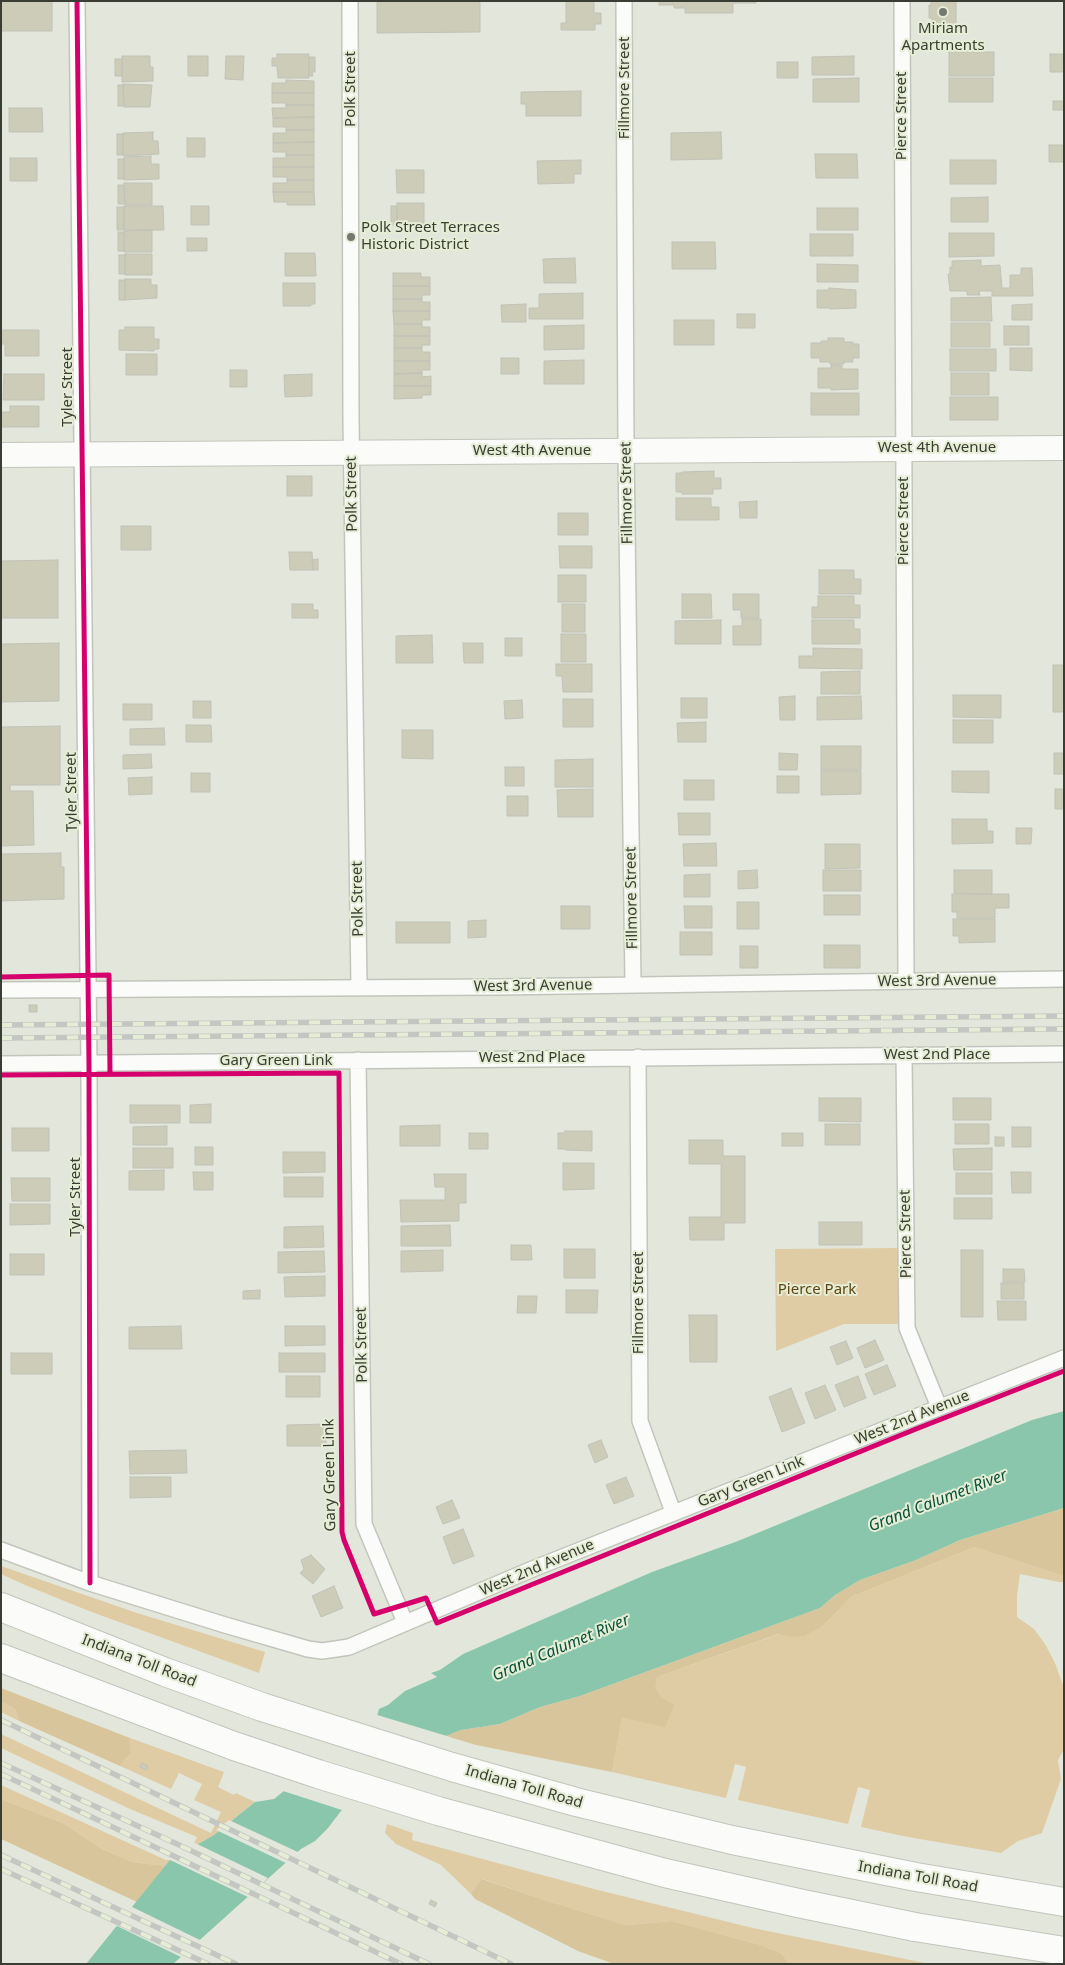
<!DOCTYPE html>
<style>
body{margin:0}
#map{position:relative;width:1065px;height:1965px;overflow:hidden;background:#e3e7db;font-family:"Noto Sans",sans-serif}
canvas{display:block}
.frame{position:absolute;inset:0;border:2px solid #3a3d34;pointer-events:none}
</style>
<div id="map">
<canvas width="1065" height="1965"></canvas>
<div class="frame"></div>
</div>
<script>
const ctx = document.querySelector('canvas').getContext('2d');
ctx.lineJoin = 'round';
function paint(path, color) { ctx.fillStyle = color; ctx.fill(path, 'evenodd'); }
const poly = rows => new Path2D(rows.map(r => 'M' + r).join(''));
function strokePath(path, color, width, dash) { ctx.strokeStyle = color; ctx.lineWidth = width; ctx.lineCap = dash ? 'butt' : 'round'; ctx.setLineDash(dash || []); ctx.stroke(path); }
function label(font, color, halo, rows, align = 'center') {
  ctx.font = font + ' "Noto Sans",sans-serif'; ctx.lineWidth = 4; ctx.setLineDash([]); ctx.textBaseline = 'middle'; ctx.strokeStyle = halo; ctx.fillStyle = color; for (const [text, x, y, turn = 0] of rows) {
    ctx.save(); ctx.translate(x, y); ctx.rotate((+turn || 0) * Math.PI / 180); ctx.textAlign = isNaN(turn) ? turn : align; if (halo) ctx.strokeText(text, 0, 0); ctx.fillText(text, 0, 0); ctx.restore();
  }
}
paint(poly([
 [898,1248,898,1324,844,1324,776,1351,775,1249],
 [974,1547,1064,1576,1064,1582,1059,1582,1020,1574,1017,1595,1017,1617,1034,1629,1045,1644,1055,1663,1064,1688,1064,1749,1058,1760,1061,1779,1042,1833,1018,1841,1001,1853,908,1837,861,1827,870,1790,858,1787,848,1824,738,1800,746,1767,735,1764,726,1798,612,1772,622,1718,665,1726,661,1697,654,1688,657,1677,779,1634,789,1637,823,1626,851,1597],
 [1,1566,137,1613,265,1652,259,1673,89,1611,25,1585,1,1574],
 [1,1702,15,1709,19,1721,1,1712],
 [1,1734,211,1833,221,1812,194,1800,202,1784,179,1773,171,1789,120,1766,131,1753,130,1738,224,1772,218,1787,234,1795,236,1793,255,1802,214,1835,196,1846,194,1843,197,1837,130,1809,1,1748],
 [1,1785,166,1860,172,1860,165,1866,132,1862,102,1849,63,1823,1,1799],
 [387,1824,413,1833,412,1840,598,1890,753,1928,930,1964,789,1964,782,1954,761,1945,672,1921,626,1925,551,1902,483,1879,471,1894,441,1865,396,1844,385,1833]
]), '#dfcca4');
paint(poly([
 [1064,1508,1064,1576,974,1547,851,1597,823,1626,804,1636,789,1637,778,1634,657,1677,655,1688,661,1697,674,1705,665,1727,622,1718,612,1772,476,1745,446,1736,461,1730,500,1724,540,1707,580,1696,820,1608,835,1595,860,1580,916,1560,960,1540],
 [1,1688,130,1738,131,1753,120,1766,19,1721,15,1709,1,1702],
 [1,1799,63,1823,102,1849,132,1862,165,1866,137,1902,1,1839],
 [482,1879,551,1902,626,1925,672,1921,761,1945,782,1954,789,1964,614,1964,578,1951,475,1899,471,1894]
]), '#d9c59b');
paint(poly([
 [1064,1411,1064,1508,960,1540,916,1560,860,1580,835,1595,820,1608,580,1696,540,1707,500,1724,461,1730,446,1736,352,1804,341,1811,328,1828,315,1841,301,1849,173,1964,86,1964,169,1861,214,1835,255,1802,274,1799,377,1716,379,1709,388,1705,405,1691,437,1677,431,1673,440,1670,463,1654,652,1572,738,1541,1032,1420]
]), '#8ac6ac');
paint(poly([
 [374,1714,450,1737,345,1811,280,1790],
 [229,1820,300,1853,288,1864,216,1830],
 [195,1843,268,1878,248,1897,168,1859],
 [130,1906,202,1941,183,1958,115,1925]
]), '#e3e7db');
const building = poly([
 [1,1,52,1,52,31,1,31,1,1],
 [377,1,480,1,480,32,377,33,377,1],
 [566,1,594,1,594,13,601,13,601,24,595,24,595,30,561,30,561,23,566,23,566,1],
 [659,1,756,1,756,3,733,3,733,13,685,13,685,8,674,8,674,5,659,5,659,1],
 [931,1,956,1,956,28,932,28,932,18,929,18,929,5,931,5,931,1],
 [949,52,994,52,994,76,949,76,949,52],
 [277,54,309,54,309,78,278,78,277,66,272,66,272,58,277,58,277,54],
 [1050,54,1064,54,1064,72,1050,72,1050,54],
 [122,56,150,56,150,67,153,67,153,81,122,82,122,56],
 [188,56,208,56,208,76,188,76,188,56],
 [226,56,244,56,243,80,225,79,226,56],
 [854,56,854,75,812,75,812,57,854,56],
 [309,57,315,57,315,72,312,72,313,76,309,76,309,57],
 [115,59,122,59,122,76,115,76,115,59],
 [777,62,798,62,798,78,777,78,777,62],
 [859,78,859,102,813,102,813,79,859,78],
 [949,78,993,78,993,102,949,102,949,78],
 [286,80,314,81,314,93,272,93,272,83,286,83,286,80],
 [123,84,152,85,150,107,124,107,123,84],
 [118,85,123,85,124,106,118,106,118,85],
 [581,91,581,116,526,116,526,104,521,104,521,92,581,91],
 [272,93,314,93,314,105,286,105,286,103,272,103,272,93],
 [1053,101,1064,101,1064,110,1053,110,1053,101],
 [286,105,314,105,314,117,273,118,272,108,286,108,286,105],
 [9,108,42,108,43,132,9,132,9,108],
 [314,117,314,130,286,130,286,127,273,127,273,118,314,117],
 [286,130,314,130,314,142,273,143,273,133,286,133,286,130],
 [153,132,153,141,158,141,159,154,123,156,123,133,153,132],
 [721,132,722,159,671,160,671,133,721,132],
 [117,134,123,134,123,155,117,155,117,134],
 [187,138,205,138,205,157,187,157,187,138],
 [314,142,314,155,286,155,286,152,273,152,273,143,314,142],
 [1049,145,1064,145,1064,162,1049,162,1049,145],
 [815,154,857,154,858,178,816,178,815,154],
 [286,155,314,155,314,167,273,167,273,158,286,158,286,155],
 [151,156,151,164,159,164,159,179,124,180,124,157,151,156],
 [10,158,37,158,37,181,10,181,10,158],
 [118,159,124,159,124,179,118,179,118,159],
 [581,160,581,174,574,174,574,183,538,184,537,161,581,160],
 [950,160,996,160,996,184,950,184,950,160],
 [273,167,314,167,314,180,287,180,287,177,273,177,273,167],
 [396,170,424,170,424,193,397,193,396,170],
 [287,180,314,180,314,192,273,192,273,183,287,183,287,180],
 [124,183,152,183,152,205,125,205,124,183],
 [118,185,124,185,125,204,118,204,118,185],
 [273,192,314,192,315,205,287,205,287,202,274,202,273,192],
 [988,197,988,222,951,222,951,198,988,197],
 [397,203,424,203,424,227,397,227,397,203],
 [124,206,163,206,164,230,124,230,124,206],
 [191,206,209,206,209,225,191,225,191,206],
 [391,206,397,206,397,225,391,225,391,206],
 [117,207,124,207,124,230,117,230,117,207],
 [817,208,858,208,858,230,817,230,817,208],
 [152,230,152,252,124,252,124,231,152,230],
 [118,232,124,232,124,251,118,251,118,232],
 [949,233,994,233,994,256,949,257,949,233],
 [810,234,853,234,853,256,810,256,810,234],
 [187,238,207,238,207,251,187,251,187,238],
 [672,242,715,242,716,269,672,269,672,242],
 [285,253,315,253,316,276,285,276,285,253],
 [125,254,152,254,152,275,125,275,125,254],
 [119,255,125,255,125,274,119,274,119,255],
 [575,258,576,283,544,283,543,259,575,258],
 [981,260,981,266,1000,265,1002,288,1010,288,1010,275,1021,275,1021,268,1032,268,1033,296,992,296,992,291,979,291,980,295,967,295,967,291,950,291,948,274,950,274,950,267,952,267,952,261,981,260],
 [817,264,858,265,858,282,817,282,817,264],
 [393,273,421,273,421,277,430,277,430,286,393,286,393,273],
 [125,279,151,279,151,285,157,285,157,298,125,300,125,279],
 [119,280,125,280,125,300,119,300,119,280],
 [283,283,315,283,315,304,311,304,311,306,283,306,283,283],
 [393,286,430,286,430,295,422,295,422,299,393,299,393,286],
 [829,288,856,290,856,308,830,309,830,308,817,308,817,290,829,290,829,288],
 [583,293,583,319,529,319,529,308,539,308,539,294,583,293],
 [991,297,992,321,951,321,951,298,991,297],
 [393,299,422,299,422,302,430,302,430,311,393,311,393,299],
 [526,304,526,322,502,322,501,305,526,304],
 [1032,304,1032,320,1012,320,1012,305,1032,304],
 [393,311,430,311,430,320,422,320,422,324,394,324,393,311],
 [737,314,755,314,755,328,737,328,737,314],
 [674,320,714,320,714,345,674,345,674,320],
 [951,323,990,323,990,347,951,347,951,323],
 [394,324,422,324,422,327,430,327,430,336,394,336,394,324],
 [584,325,584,349,544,350,544,326,584,325],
 [1004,326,1029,326,1029,345,1004,345,1004,326],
 [125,327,154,327,154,339,159,339,159,349,154,349,154,351,119,350,119,330,125,330,125,327],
 [1,330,39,330,39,356,5,356,5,344,1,344,1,330],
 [394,336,430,336,430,345,422,345,422,348,394,348,394,336],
 [828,338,844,338,844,342,853,342,853,344,859,344,859,358,853,358,853,362,844,362,844,364,830,364,830,362,820,362,820,358,811,358,811,343,821,343,821,341,828,341,828,338],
 [394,348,422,348,422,352,430,352,430,361,394,361,394,348],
 [1010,348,1032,348,1032,371,1010,370,1010,348],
 [950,349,996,349,996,371,950,371,950,349],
 [126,354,157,354,157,375,126,375,126,354],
 [501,358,519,358,519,374,501,374,501,358],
 [584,360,584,384,544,384,544,361,584,360],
 [394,361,430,361,430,370,422,370,422,373,394,374,394,361],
 [831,365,842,365,842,369,858,369,858,389,831,390,831,388,818,388,818,368,831,368,831,365],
 [230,370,247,370,247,387,230,387,230,370],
 [422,373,422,377,431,376,431,386,394,386,394,374,422,373],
 [951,373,989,373,989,395,951,395,951,373],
 [4,374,44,374,44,400,3,400,4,374],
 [312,374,312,396,285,397,284,375,312,374],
 [394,386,431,386,431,395,422,395,422,398,394,399,394,386],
 [811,393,859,393,859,415,811,415,811,393],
 [950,397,998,397,998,420,950,420,950,397],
 [10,406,39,406,39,427,1,427,1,412,10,412,10,406],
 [714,471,714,478,721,478,721,489,713,489,713,494,682,494,682,492,676,492,676,473,682,473,682,472,714,471],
 [287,476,312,476,312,496,287,496,287,476],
 [676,498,711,498,711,507,719,507,719,520,676,520,676,498],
 [757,501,757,518,740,518,739,502,757,501],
 [558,513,588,513,588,535,558,535,558,513],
 [121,526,151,526,151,550,121,550,121,526],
 [559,546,592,546,592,568,560,568,559,546],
 [289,552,312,552,313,570,290,570,289,552],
 [318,559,318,570,313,570,312,560,318,559],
 [58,560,58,618,1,618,1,561,58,560],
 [819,570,854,570,854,579,861,579,861,594,819,594,819,570],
 [558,575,586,575,586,602,558,602,558,575],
 [682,594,711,594,712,618,682,618,682,594],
 [733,594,759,594,759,618,741,618,741,610,733,610,733,594],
 [818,596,854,596,854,605,860,605,860,618,812,618,812,607,818,607,818,596],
 [292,604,313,604,313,610,318,610,318,618,292,618,292,604],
 [562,604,585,604,585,632,562,632,562,604],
 [742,619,761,619,761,645,733,645,733,626,742,626,742,619],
 [721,620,721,644,675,644,675,621,721,620],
 [812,620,854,620,854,629,860,629,860,644,812,644,812,620],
 [561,634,586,634,586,662,561,662,561,634],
 [432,635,433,663,396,663,396,636,432,635],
 [505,638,522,638,522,656,505,656,505,638],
 [59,643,59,701,1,702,1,644,59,643],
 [463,643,483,643,483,663,464,663,463,643],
 [813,648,862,649,862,669,799,668,799,656,813,656,813,648],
 [556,664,592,664,592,692,563,692,562,676,556,676,556,664],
 [1053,665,1064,665,1064,712,1053,712,1053,665],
 [860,671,860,694,821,694,821,672,860,671],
 [953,695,1001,695,1001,718,953,717,953,695],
 [795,696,795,720,780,720,779,697,795,696],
 [861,696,862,719,817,720,817,697,861,696],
 [681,698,707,698,707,718,681,718,681,698],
 [563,699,593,699,593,727,563,727,563,699],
 [522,700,523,718,505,719,504,701,522,700],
 [193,701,211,701,211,718,193,718,193,701],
 [123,704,152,704,152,720,123,720,123,704],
 [953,720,993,720,993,743,953,743,953,720],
 [706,722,706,742,678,742,677,723,706,722],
 [186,725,211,725,212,742,186,742,186,725],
 [60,726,60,785,10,785,10,791,33,791,34,845,1,846,1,727,60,726],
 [164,728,165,745,130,745,130,729,164,728],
 [402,730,433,730,433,759,402,758,402,730],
 [821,746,861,746,861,770,821,770,821,746],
 [779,753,798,754,797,770,779,770,779,753],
 [1054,753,1064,753,1064,774,1054,774,1054,753],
 [151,754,152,768,123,769,123,755,151,754],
 [593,759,593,787,555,787,555,760,593,759],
 [505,767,524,767,524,786,505,786,505,767],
 [821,771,861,771,861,794,821,795,821,771],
 [952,771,989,771,989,793,952,792,952,771],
 [191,773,210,773,210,792,191,792,191,773],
 [777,776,799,776,799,793,777,793,777,776],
 [152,777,152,794,129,795,128,778,152,777],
 [684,780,714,780,714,800,684,800,684,780],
 [593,789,593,817,558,817,557,790,593,789],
 [1055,789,1064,789,1064,809,1055,809,1055,789],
 [507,796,528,796,528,816,507,816,507,796],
 [678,813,710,813,710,835,679,835,678,813],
 [952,819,987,819,987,831,993,831,993,843,952,844,952,819],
 [1016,828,1032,828,1031,844,1016,844,1016,828],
 [716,843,717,866,684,866,683,844,716,843],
 [825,844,860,844,860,868,825,869,825,844],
 [61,853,61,867,64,867,64,899,1,901,1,854,61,853],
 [757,870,758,888,738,889,738,871,757,870],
 [823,870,861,870,861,891,823,891,823,870],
 [954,870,992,870,992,894,954,893,954,870],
 [710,874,710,897,684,897,684,875,710,874],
 [952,894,1009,894,1009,908,995,908,995,918,957,918,957,912,952,912,952,894],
 [824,895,860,895,860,915,824,915,824,895],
 [737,902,759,902,759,929,737,929,737,902],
 [561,906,590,906,590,929,561,929,561,906],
 [684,906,712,906,712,928,685,928,684,906],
 [953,919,995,919,995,942,959,943,959,936,953,936,953,919],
 [486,920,486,937,468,938,468,921,486,920],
 [396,922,450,922,450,943,396,943,396,922],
 [680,932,712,932,712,955,680,955,680,932],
 [824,945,860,945,860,968,824,968,824,945],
 [740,946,758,946,758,968,740,968,740,946],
 [29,1005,37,1005,37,1012,29,1012,29,1005],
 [819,1098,861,1098,861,1122,819,1121,819,1098],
 [953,1098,991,1098,991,1120,953,1120,953,1098],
 [211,1104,211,1123,190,1123,190,1105,211,1104],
 [130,1105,180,1105,180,1123,130,1123,130,1105],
 [825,1124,860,1124,860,1145,825,1145,825,1124],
 [955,1124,989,1124,989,1144,955,1144,955,1124],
 [440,1125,440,1146,400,1146,400,1126,440,1125],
 [167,1126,167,1145,133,1145,133,1127,167,1126],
 [1012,1127,1031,1127,1031,1147,1012,1147,1012,1127],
 [12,1128,49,1128,49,1151,12,1151,12,1128],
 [565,1131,592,1131,592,1151,565,1150,565,1149,558,1149,558,1133,565,1133,565,1131],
 [469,1133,488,1133,488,1149,469,1149,469,1133],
 [782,1133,803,1133,803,1146,782,1146,782,1133],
 [995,1137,1004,1137,1004,1146,995,1146,995,1137],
 [689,1140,723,1140,723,1156,745,1156,745,1223,724,1223,724,1240,690,1240,689,1217,721,1217,721,1164,689,1164,689,1140],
 [195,1147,213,1147,213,1165,195,1165,195,1147],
 [133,1148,173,1148,173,1168,133,1168,133,1148],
 [992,1148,992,1170,954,1170,953,1149,992,1148],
 [283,1152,325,1152,325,1172,283,1173,283,1152],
 [563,1163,594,1163,594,1189,563,1190,563,1163],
 [164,1170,164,1190,129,1190,129,1171,164,1170],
 [193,1172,213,1172,213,1190,194,1190,193,1172],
 [1011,1172,1031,1172,1031,1193,1012,1193,1011,1172],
 [956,1173,992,1173,992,1194,956,1194,956,1173],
 [434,1174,466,1174,466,1203,459,1203,459,1221,401,1222,400,1200,445,1200,445,1187,435,1187,434,1174],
 [284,1177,323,1177,323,1197,284,1197,284,1177],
 [11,1178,50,1178,50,1201,12,1201,11,1178],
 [954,1198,992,1198,992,1219,954,1219,954,1198],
 [10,1204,50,1204,50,1224,10,1225,10,1204],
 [819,1222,862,1222,862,1245,819,1245,819,1222],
 [450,1225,451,1246,401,1246,401,1226,450,1225],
 [323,1226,324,1247,284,1248,284,1227,323,1226],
 [511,1245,531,1245,532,1260,511,1260,511,1245],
 [564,1249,595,1249,595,1278,564,1278,564,1249],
 [443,1250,443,1271,401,1272,401,1251,443,1250],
 [961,1250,983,1250,983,1317,961,1317,961,1250],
 [324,1251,325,1272,278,1273,278,1252,324,1251],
 [10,1254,44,1254,44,1275,10,1275,10,1254],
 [1003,1269,1024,1269,1025,1282,1003,1282,1003,1269],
 [325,1276,325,1296,285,1297,284,1277,325,1276],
 [1001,1283,1024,1283,1024,1299,1001,1299,1001,1283],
 [260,1290,260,1299,243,1299,243,1291,260,1290],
 [566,1290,598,1290,597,1313,566,1313,566,1290],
 [518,1296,537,1296,536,1313,517,1313,518,1296],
 [997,1301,1026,1301,1026,1320,998,1320,997,1301],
 [689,1315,717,1315,717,1362,690,1362,689,1315],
 [181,1326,182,1349,129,1349,129,1327,181,1326],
 [285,1326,325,1326,325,1345,285,1346,285,1326],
 [875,1340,884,1360,865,1368,857,1348,875,1340],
 [846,1341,853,1358,837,1365,830,1347,846,1341],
 [11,1353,52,1353,52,1374,11,1374,11,1353],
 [279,1353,325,1353,325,1372,279,1372,279,1353],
 [887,1365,896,1386,874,1395,865,1374,887,1365],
 [286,1376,320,1376,320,1397,286,1397,286,1376],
 [858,1376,866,1398,844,1407,835,1385,858,1376],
 [825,1385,836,1410,815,1419,805,1393,825,1385],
 [791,1388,805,1423,782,1432,769,1397,791,1388],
 [326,1424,326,1446,287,1446,287,1425,326,1424],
 [601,1440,608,1457,595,1463,588,1445,601,1440],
 [186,1450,187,1473,130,1474,129,1451,186,1450],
 [130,1477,171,1477,171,1497,130,1498,130,1477],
 [626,1477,634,1496,614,1504,606,1485,626,1477],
 [452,1500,460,1518,443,1524,436,1507,452,1500],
 [463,1529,474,1556,453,1564,443,1537,463,1529],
 [311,1555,325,1569,313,1584,300,1573,304,1569,301,1560,311,1555],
 [334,1586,343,1608,321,1617,312,1596,334,1586],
 [142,1763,148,1766,146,1770,140,1767,142,1763],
 [431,1900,437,1903,435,1907,429,1904,431,1900]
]);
paint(building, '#ccccb8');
strokePath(building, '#c1c2b8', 1);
const street = poly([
 [77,1,89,1065,90,1583],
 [350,1,351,418,359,987],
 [624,1,626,450,633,984],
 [902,1,906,981],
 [1,990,496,987,1064,979],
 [904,1055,907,1328,939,1407],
 [638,1057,640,1421,673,1512],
 [358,1060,364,1524,405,1622],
 [1,1064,1064,1054],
 [1,1550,90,1583,225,1625,308,1649,322,1651,336,1649,349,1647,535,1568,1064,1358]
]);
const primary = poly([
 [1,455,1064,448]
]);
const highway = poly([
 [1,1607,165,1672,262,1707,452,1767,576,1802,732,1840,916,1877,1064,1902],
 [1,1658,234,1746,318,1774,438,1811,665,1873,798,1903,915,1927]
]);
strokePath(street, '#c1c5bb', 18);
strokePath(primary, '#c1c5bb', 26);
strokePath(highway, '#c1c5bb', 30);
strokePath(street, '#fbfbfa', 15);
strokePath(primary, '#fbfbfa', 24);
strokePath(highway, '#fbfbfa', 28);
const rail = poly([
 [1,1025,1064,1016],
 [1,1038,1064,1029],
 [1,1720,511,1964],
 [1,1763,177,1844,429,1964],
 [1,1774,401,1964],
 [1,1855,236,1964],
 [1,1869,208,1964]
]);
strokePath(rail, '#c4c6c2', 5.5);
strokePath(rail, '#e5edd5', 4, [11]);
const highwayBridge = poly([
 [915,1927,1064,1951]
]);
strokePath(highwayBridge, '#c1c5bb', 30, []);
strokePath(highwayBridge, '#fbfbfa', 28);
strokePath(poly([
 [77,1,89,1065,90,1583],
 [1,977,109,975,110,1074],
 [1,1075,339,1073,342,1532,344,1540,374,1614,426,1598,437,1623,916,1429,1064,1371]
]), '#d6006c', 5);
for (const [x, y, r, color] of [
 [943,12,5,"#75786e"],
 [351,237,5,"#75786e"]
]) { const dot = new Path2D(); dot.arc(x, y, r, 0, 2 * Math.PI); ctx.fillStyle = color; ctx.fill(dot); strokePath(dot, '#e5edd5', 2); }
label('15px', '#3a3d34', '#e5edd5', [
 ["Miriam",943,29],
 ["Apartments",943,46],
 ["Polk Street Terraces",361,228,"left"],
 ["Historic District",361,245,"left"]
]);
label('15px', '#3a3d34', '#e5edd5', [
 ["Fillmore Street",625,88,-90],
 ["Polk Street",351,89,-90],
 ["Pierce Street",902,116,-90],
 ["Tyler Street",68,387,-90],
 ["West 4th Avenue",937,448],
 ["West 4th Avenue",532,451],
 ["Fillmore Street",627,493,-91],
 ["Polk Street",352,494,-91],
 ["Pierce Street",904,521,-90],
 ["Tyler Street",72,792,-91],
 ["Fillmore Street",632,898,-91],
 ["Polk Street",358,899,-91],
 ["West 3rd Avenue",937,981,-1],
 ["West 3rd Avenue",533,986,-1],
 ["West 2nd Place",937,1055],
 ["West 2nd Place",532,1058],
 ["Gary Green Link",276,1061],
 ["Tyler Street",76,1197,-90],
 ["Pierce Street",906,1234,-91],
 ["Fillmore Street",639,1303,-90],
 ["Polk Street",362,1345,-91],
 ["West 2nd Avenue",912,1418,-22],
 ["Gary Green Link",330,1475,-91],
 ["Gary Green Link",751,1482,-22],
 ["West 2nd Avenue",537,1568,-23],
 ["Indiana Toll Road",139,1661,21],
 ["Indiana Toll Road",524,1787,16],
 ["Indiana Toll Road",918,1877,10]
]);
label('15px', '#5f4510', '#e5edd5', [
 ["Pierce Park",817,1290]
]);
label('italic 16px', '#0a513c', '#e5edd5', [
 ["Grand Calumet River",938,1501,-21],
 ["Grand Calumet River",561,1648,-23]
]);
</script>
